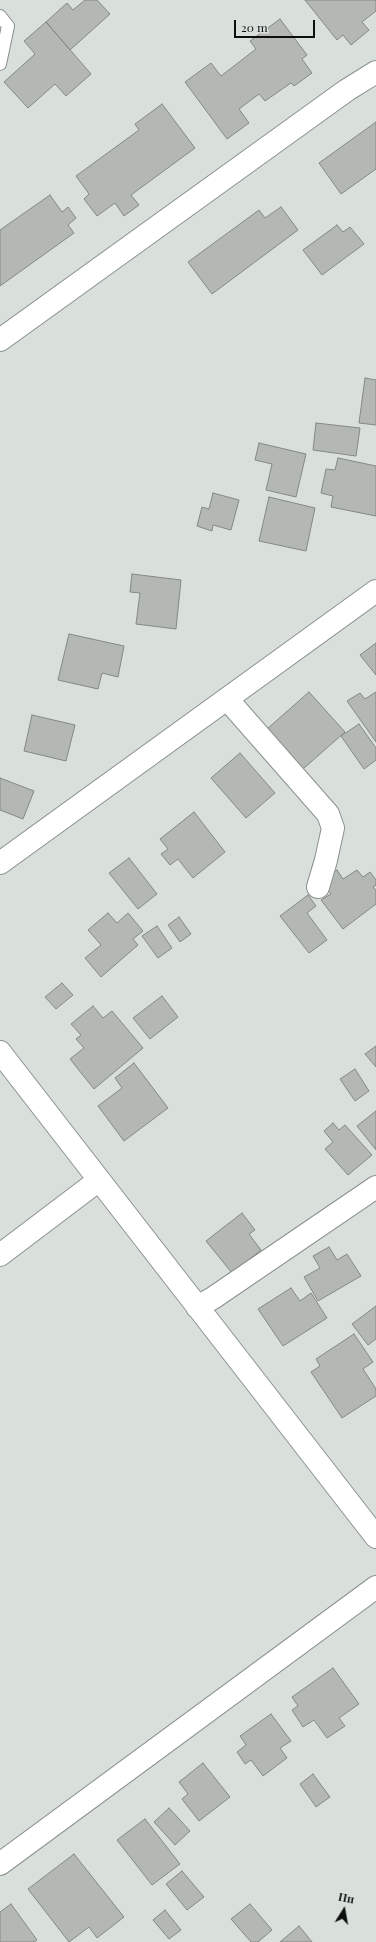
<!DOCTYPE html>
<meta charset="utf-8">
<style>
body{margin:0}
#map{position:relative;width:376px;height:1942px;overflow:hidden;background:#d9e0dc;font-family:"Playfair Display",serif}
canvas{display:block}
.north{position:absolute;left:324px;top:1890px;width:40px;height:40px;-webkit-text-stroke:3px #d9e0dc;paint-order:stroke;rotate:11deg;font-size:11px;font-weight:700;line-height:16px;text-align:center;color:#0d0f0e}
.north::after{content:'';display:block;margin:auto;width:14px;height:18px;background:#0d0f0e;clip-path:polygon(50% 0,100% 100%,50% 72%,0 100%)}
.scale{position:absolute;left:234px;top:20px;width:81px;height:18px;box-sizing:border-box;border:2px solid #0d0f0e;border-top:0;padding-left:5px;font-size:12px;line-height:14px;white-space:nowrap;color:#0d0f0e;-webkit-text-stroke:3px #d9e0dc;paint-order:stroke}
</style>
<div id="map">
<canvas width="376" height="1942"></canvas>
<div class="north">Пн</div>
<div class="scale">20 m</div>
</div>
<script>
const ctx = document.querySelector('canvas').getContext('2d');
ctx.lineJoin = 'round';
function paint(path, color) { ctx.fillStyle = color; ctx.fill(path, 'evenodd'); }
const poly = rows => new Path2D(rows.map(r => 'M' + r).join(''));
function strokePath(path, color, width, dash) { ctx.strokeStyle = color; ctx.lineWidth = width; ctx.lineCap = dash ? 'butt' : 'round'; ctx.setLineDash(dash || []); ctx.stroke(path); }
const building = poly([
 [85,0,97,0,110,14,70,50,46,22,67,3,73,10,85,0],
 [305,0,376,0,376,11,362,22,369,30,351,45,343,35,337,40,305,0],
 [280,19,307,55,302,59,312,73,294,86,291,83,265,101,259,94,239,109,249,123,227,139,185,82,211,63,221,76,256,49,250,41,280,19],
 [46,22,91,74,66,96,55,84,28,108,4,82,35,54,24,41,46,22],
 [162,104,195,148,131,195,139,205,124,216,115,203,97,216,84,199,89,194,76,176,139,130,135,124,162,104],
 [376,122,376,169,341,194,319,163,376,122],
 [50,195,62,212,68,207,76,218,68,225,74,233,0,286,0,230,50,195],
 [281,207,298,230,212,294,188,262,259,210,265,218,281,207],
 [337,225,343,232,350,227,364,244,322,275,303,250,337,225],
 [365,378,376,380,376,425,359,423,365,378],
 [316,423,360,428,356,456,313,450,316,423],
 [259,443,306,454,296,497,266,490,272,464,255,460,259,443],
 [338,458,376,466,376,516,331,507,333,496,321,493,326,469,335,470,338,458],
 [213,493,239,500,231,530,213,525,212,531,197,526,202,507,209,509,213,493],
 [269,497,315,508,306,551,259,541,269,497],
 [132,574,181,580,176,629,136,624,140,593,130,592,132,574],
 [69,634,124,646,118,677,102,673,98,689,58,680,69,634],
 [376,643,376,675,360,655,376,643],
 [309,692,345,732,303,769,267,729,309,692],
 [376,692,376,742,347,701,360,693,365,699,376,692],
 [32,715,75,725,66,761,24,751,32,715],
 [359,724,376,748,376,760,364,769,341,736,359,724],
 [240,753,275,793,246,818,211,778,240,753],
 [0,778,34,791,23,819,0,810,0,778],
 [194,812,225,852,193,878,178,859,170,865,161,854,168,849,160,839,194,812],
 [129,858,157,894,138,909,109,873,129,858],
 [337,870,343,879,357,870,363,877,370,872,376,880,376,885,373,887,376,890,376,904,343,929,321,900,331,894,321,881,337,870],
 [308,895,316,906,307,913,327,940,309,953,280,916,308,895],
 [108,913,117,923,128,913,143,931,133,939,138,945,101,977,85,958,101,945,88,930,108,913],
 [179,917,191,934,180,942,168,925,179,917],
 [157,926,172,948,158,958,142,936,157,926],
 [62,983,73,995,56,1009,45,997,62,983],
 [162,996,178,1017,150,1039,133,1018,162,996],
 [93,1006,103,1018,112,1011,143,1048,94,1089,70,1059,84,1048,76,1039,81,1035,71,1024,93,1006],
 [376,1046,376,1067,365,1054,376,1046],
 [134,1063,168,1108,124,1141,98,1106,122,1088,115,1078,134,1063],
 [355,1069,369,1091,355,1101,340,1079,355,1069],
 [376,1111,376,1150,357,1126,376,1111],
 [333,1123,339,1130,345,1125,372,1155,348,1175,325,1149,333,1142,324,1131,333,1123],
 [242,1213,255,1230,249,1234,261,1250,232,1273,206,1241,242,1213],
 [329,1247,337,1260,347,1254,361,1276,318,1301,304,1277,320,1268,313,1256,329,1247],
 [291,1288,300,1301,311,1293,327,1318,283,1346,258,1309,291,1288],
 [376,1306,376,1339,368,1345,352,1324,376,1306],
 [354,1334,373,1362,363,1369,376,1389,376,1396,342,1418,311,1372,320,1366,316,1359,354,1334],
 [333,1668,359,1704,339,1718,345,1726,327,1738,314,1720,303,1727,292,1710,298,1706,292,1697,333,1668],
 [271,1714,291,1741,280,1748,287,1758,263,1776,251,1760,245,1764,237,1752,246,1745,240,1736,271,1714],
 [203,1763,230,1797,199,1821,182,1799,188,1794,179,1782,203,1763],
 [313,1774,330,1797,316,1807,300,1784,313,1774],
 [169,1808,190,1831,175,1845,154,1822,169,1808],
 [145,1819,180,1864,152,1885,117,1840,145,1819],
 [74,1854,124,1917,97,1938,89,1927,69,1942,28,1889,74,1854],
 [182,1871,204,1897,187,1910,166,1884,182,1871],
 [11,1904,37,1940,34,1942,0,1942,0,1912,11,1904],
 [250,1904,272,1930,258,1942,251,1942,231,1919,250,1904],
 [165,1910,181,1930,169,1939,153,1920,165,1910],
 [299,1926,312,1942,280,1942,299,1926]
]);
paint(building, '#b4b8b3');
strokePath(building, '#848883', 1);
const service = poly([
 [0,16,8,26,0,64]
]);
const minor = poly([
 [0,340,347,90,376,72],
 [227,699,328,814,333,828,326,860,318,887],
 [0,863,376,591],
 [0,1052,376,1537],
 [0,1255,99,1180],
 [197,1307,213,1298,376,1187],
 [0,1864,376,1587]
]);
strokePath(service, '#8b918d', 14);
strokePath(minor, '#8b918d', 24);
strokePath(service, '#fff', 12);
strokePath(minor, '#fff', 22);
</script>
